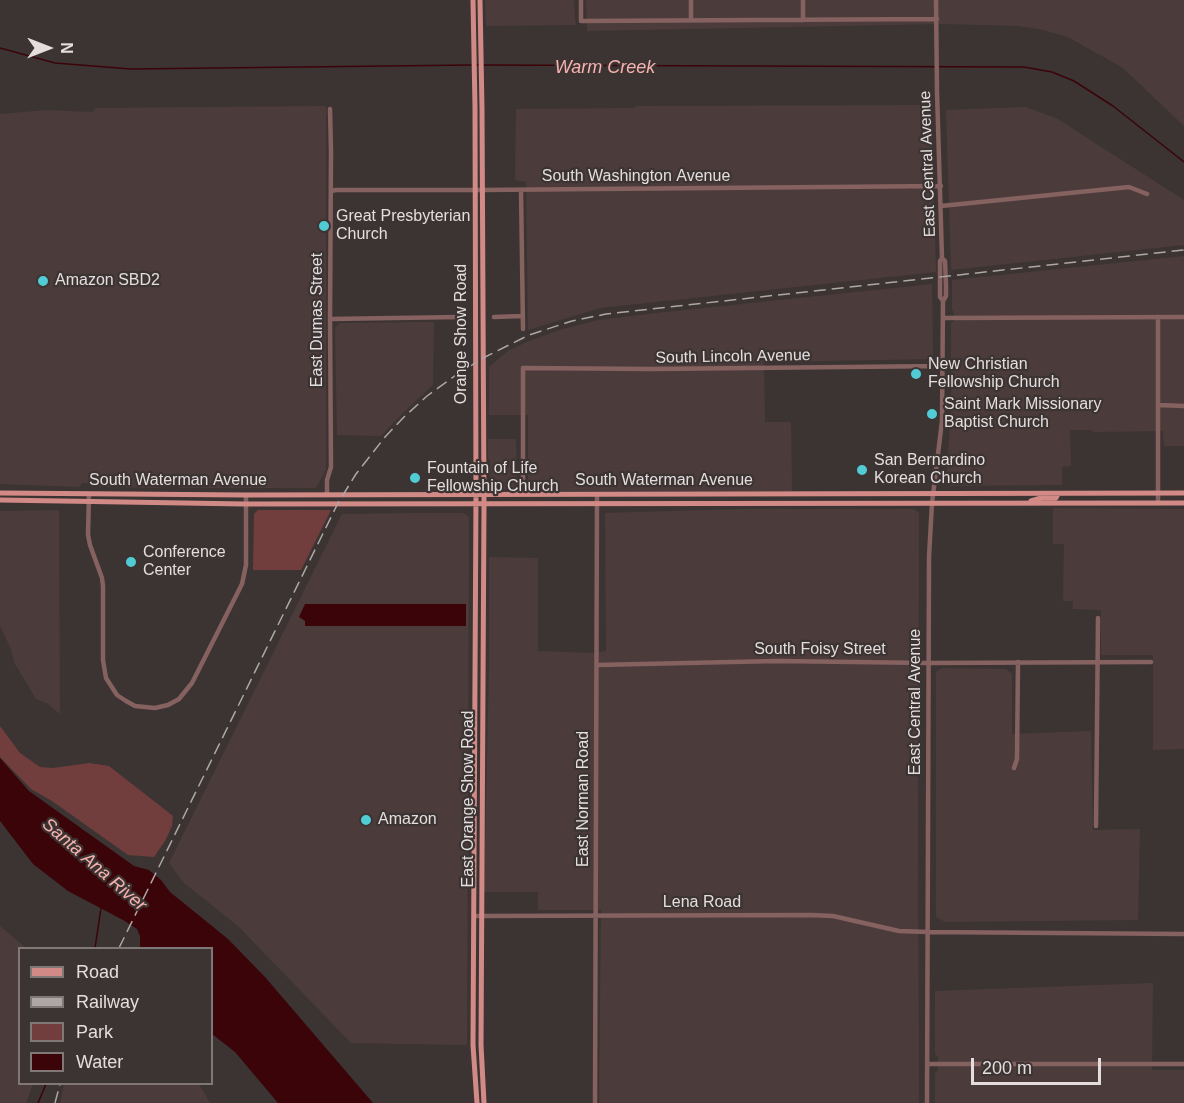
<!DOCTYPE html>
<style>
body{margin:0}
#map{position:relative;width:1184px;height:1103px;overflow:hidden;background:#3c3433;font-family:Arial,sans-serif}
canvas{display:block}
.legend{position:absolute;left:18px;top:947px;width:195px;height:138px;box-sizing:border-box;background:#3c3433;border:2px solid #7f7877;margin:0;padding:8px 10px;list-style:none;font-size:18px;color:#e3dddd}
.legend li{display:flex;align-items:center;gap:12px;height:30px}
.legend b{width:30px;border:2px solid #7f7877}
.north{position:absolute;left:18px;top:18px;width:60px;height:60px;-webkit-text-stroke:4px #3c3433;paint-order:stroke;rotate:90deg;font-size:16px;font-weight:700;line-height:24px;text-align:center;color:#e3dddd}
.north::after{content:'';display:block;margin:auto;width:21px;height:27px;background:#e3dddd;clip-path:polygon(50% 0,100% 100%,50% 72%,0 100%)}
.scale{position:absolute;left:971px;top:1058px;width:130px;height:27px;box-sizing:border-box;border:3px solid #e3dddd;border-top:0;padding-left:8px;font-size:18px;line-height:21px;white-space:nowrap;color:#e3dddd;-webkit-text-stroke:4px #3c3433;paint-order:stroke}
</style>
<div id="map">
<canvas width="1184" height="1103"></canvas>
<ul class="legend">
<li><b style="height:8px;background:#d28a87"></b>Road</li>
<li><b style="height:8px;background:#ada7a6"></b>Railway</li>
<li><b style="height:16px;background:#713e3d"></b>Park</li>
<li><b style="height:16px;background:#3b0409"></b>Water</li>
</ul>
<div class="north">N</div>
<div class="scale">200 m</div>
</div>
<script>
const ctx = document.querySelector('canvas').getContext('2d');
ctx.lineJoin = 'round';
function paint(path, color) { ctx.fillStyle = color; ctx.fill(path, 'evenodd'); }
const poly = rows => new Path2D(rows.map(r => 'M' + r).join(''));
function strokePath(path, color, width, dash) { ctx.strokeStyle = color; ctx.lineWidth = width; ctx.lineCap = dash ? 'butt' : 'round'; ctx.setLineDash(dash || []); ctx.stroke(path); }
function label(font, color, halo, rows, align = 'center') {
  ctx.font = font + ' Arial,sans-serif'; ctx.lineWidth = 4.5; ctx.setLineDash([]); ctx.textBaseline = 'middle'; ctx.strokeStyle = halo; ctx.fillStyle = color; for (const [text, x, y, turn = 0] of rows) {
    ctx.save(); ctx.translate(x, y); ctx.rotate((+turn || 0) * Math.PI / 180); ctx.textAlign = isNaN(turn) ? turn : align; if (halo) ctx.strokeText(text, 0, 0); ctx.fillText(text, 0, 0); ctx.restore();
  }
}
paint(poly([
 [485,0,574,0,575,19,576,25,486,26],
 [586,0,1184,0,1184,126,1123,68,1068,37,1039,29,1018,26,942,24,587,31],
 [931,105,936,272,600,308,528,330,526,182,515,180,516,109,635,108,636,106],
 [326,106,326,470,316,488,180,488,177,486,164,485,160,488,100,487,97,483,82,483,79,487,0,484,0,114,46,110,93,112,95,108],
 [1025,107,1056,118,1184,200,1184,245,951,270,946,110],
 [1184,256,1184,446,1164,446,1163,431,1092,432,1092,430,1070,430,1071,466,1062,467,1062,485,951,486,946,480,951,412,951,323,954,321,954,312,952,310,952,280],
 [932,284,933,359,764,362,765,422,791,422,792,491,528,491,528,415,489,415,489,367,508,351,529,341,563,329,598,320,656,313],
 [434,322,433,385,404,412,381,436,337,435,335,328,340,323],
 [488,439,516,439,517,486,514,489,493,489,489,484,490,460,488,459],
 [1053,508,1184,509,1184,749,1153,750,1153,655,1101,655,1101,610,1073,609,1073,601,1063,601,1064,544,1053,544],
 [741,509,914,509,919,513,918,833,919,1103,599,1103,601,910,538,910,538,892,484,892,489,670,489,557,538,558,538,651,593,653,606,651,605,513],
 [59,510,60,714,48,704,36,699,14,662,11,649,0,626,0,511],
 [413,513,463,513,469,517,467,1045,351,1043,238,926,184,883,169,863,342,514],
 [942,668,1006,669,1012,674,1012,734,1091,731,1093,830,1140,829,1138,920,945,922,936,917,936,672],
 [0,926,26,948,20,948,20,1084,33,1084,26,1103,0,1103],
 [1153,983,1152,1070,1184,1070,1184,1103,935,1103,935,1073,938,1070,938,1057,935,1054,935,991],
 [64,1084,199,1084,210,1103,60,1103]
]), '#4b3c3b');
paint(poly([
 [258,510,331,510,301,570,253,570,254,514],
 [0,726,20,753,40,767,53,768,89,763,109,766,173,816,172,826,165,841,154,857,128,855,52,801,31,789,0,757]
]), '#713e3d');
paint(poly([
 [305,604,466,604,466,626,305,626,305,621,299,617],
 [0,758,29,791,134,866,149,870,161,880,170,892,228,939,265,977,373,1103,278,1103,235,1052,212,1034,212,948,140,948,140,936,137,929,123,920,68,891,33,864,0,821]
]), '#3b0409');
strokePath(poly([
 [0,48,55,63,131,69,471,65],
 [476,65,1024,67,1052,72,1074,81,1113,106,1184,162],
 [95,948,101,908],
 [38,1103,46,1084]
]), '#3b0409', 1.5);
strokePath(poly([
 [581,0,581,21,937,19],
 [691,0,691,20],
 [803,0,803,20],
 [936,0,937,92,942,258,940,261,940,297,943,301],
 [521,190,523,329],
 [331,191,336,190,482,190,941,186],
 [941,206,1129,187,1147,194],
 [494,317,522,316],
 [943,318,1184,317],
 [330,319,459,317],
 [1158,405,1184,406],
 [89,494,88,535,90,545,102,578,103,586,103,660,106,678,117,695,126,701,135,706,155,708,168,705,179,699,192,683,242,584,246,565,246,495],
 [523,494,523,368,652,369,943,366],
 [327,495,327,480,331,467,330,319,331,152,330,109],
 [1158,503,1158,317],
 [597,665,777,661,928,663,1151,662],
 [1014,768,1017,759,1018,662],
 [1096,826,1098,618],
 [474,916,812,915,833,916,899,931,928,932,1184,934],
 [927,1064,1184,1064],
 [595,1103,597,495],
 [927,1103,929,557,932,503,942,421,943,301,946,296,946,286,945,261,942,258]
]), '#856160', 4.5);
strokePath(poly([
 [473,0,475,107,476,494,473,1045,477,1103],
 [480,0,482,109,484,504,481,1045,484,1103],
 [0,493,246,495,1184,493],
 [0,500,245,504,1184,503],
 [1031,501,1041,498,1056,498,1058,494]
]), '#d28a87', 5);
strokePath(poly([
 [119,948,338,503,356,474,385,437,403,418,427,396,456,375,483,358,529,335,572,321,606,314,1184,250],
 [55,1103,60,1084]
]), '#ada7a6', 1.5, [12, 6]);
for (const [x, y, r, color] of [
 [324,226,6,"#51ccd5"],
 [43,281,6,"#51ccd5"],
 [916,374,6,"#51ccd5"],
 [932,414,6,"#51ccd5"],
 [862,470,6,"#51ccd5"],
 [415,478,6,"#51ccd5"],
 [131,562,6,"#51ccd5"],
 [366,820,6,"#51ccd5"]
]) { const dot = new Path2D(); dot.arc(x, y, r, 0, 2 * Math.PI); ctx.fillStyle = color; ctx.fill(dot); strokePath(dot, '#3c3433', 2); }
label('16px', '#e3dddd', '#3c3433', [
 ["East Central Avenue",928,164,-92],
 ["South Washington Avenue",636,177],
 ["East Dumas Street",318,320,-90],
 ["Orange Show Road",462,334,-90],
 ["South Lincoln Avenue",733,357,-1],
 ["South Waterman Avenue",178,481],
 ["South Waterman Avenue",664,481],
 ["South Foisy Street",820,650],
 ["East Central Avenue",916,702,-90],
 ["East Orange Show Road",469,799,-90],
 ["East Norman Road",584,799,-90],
 ["Lena Road",702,903]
]);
label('16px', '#e3dddd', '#3c3433', [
 ["Great Presbyterian",336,217],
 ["Church",336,235],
 ["Amazon SBD2",55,281],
 ["New Christian",928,365],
 ["Fellowship Church",928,383],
 ["Saint Mark Missionary",944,405],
 ["Baptist Church",944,423],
 ["San Bernardino",874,461],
 ["Korean Church",874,479],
 ["Fountain of Life",427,469],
 ["Fellowship Church",427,487],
 ["Conference",143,553],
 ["Center",143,571],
 ["Amazon",378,820]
], 'left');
label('italic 18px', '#f8b3b0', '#3c3433', [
 ["Warm Creek",605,68],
 ["Santa Ana River",94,865,41]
]);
</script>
